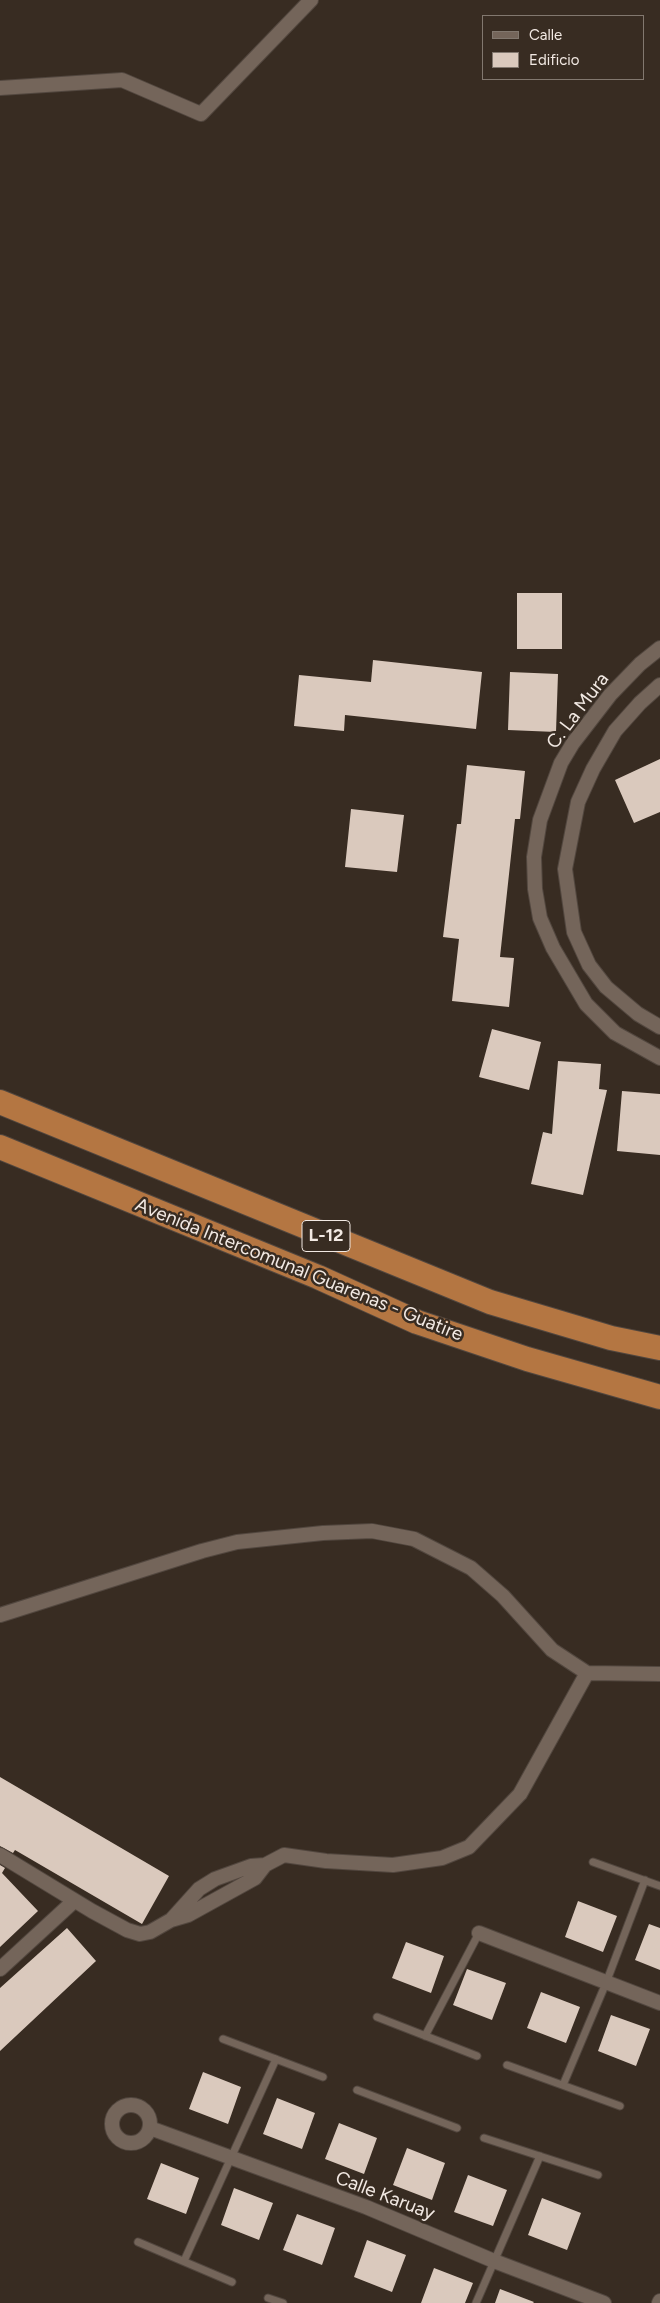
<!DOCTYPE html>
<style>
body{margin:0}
#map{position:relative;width:660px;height:2303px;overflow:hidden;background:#382c22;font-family:Figtree,sans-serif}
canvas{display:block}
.legend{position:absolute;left:482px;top:15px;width:162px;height:65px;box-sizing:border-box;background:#382c22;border:1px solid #82786f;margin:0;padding:6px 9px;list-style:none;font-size:15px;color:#f2e9e3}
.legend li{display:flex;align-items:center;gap:10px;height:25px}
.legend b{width:25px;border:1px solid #82786f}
</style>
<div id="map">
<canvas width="660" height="2303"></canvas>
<ul class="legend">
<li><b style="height:6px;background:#74655a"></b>Calle</li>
<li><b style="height:14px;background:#dac9bd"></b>Edificio</li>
</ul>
</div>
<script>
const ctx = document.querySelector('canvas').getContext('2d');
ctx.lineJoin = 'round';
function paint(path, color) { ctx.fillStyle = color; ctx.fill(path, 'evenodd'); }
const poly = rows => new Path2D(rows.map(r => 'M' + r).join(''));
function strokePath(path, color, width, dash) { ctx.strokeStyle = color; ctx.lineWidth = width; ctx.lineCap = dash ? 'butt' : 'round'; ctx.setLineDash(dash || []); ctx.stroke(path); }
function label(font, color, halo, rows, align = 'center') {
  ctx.font = font + ' Figtree,sans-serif'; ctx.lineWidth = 5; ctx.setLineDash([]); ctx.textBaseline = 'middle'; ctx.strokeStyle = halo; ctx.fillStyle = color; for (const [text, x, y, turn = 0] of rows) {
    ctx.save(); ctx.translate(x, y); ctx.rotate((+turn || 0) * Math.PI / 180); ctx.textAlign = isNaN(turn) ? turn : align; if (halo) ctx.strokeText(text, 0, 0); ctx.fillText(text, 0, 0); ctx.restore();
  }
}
paint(poly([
 [517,593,562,593,562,649,517,649],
 [373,660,482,672,476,729,345,715,344,731,294,726,299,675,371,682],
 [510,672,558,674,556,732,508,730],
 [660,759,660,812,634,823,615,780],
 [467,765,525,771,520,819,515,819,500,957,514,958,509,1007,452,1001,459,939,443,937,457,824,461,824],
 [351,809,404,815,397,872,345,867],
 [492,1029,541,1042,529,1090,479,1077],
 [558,1061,601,1064,599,1089,607,1090,583,1195,531,1184,543,1132,552,1134],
 [622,1091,660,1094,660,1155,617,1151],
 [0,1777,169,1876,142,1924,15,1850,13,1853,0,1846],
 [0,1865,5,1868,2,1873,38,1911,0,1947],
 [578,1901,617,1916,603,1952,565,1937],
 [649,1924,660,1928,660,1970,635,1960],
 [67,1928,96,1961,0,2051,0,1988],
 [406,1942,444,1956,431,1993,392,1978],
 [467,1969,506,1983,492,2020,453,2005],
 [541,1992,580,2007,566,2043,527,2028],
 [611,2015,650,2029,636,2066,598,2051],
 [203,2072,241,2087,228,2124,189,2109],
 [277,2098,315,2113,302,2149,263,2134],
 [339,2123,377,2138,364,2174,325,2159],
 [407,2148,445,2163,432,2200,393,2185],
 [161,2163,199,2178,186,2214,147,2199],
 [468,2175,507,2190,493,2226,454,2212],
 [234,2188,273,2203,259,2240,221,2225],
 [542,2198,581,2213,567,2250,528,2235],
 [297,2214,335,2228,322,2265,283,2250],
 [367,2240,406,2255,392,2292,354,2277],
 [434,2268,473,2283,465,2303,421,2303],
 [500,2289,534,2302,533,2303,495,2303]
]), '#dac9bd');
const service = poly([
 [593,1862,660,1886],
 [377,2017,477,2056],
 [425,2036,479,1933],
 [223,2039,323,2077],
 [507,2065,620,2106],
 [563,2085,606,1983,645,1880],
 [357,2090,457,2128],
 [484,2138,598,2175],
 [138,2242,232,2282],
 [184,2261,276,2059],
 [268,2298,283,2303],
 [476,2303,540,2156]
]);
const minor = poly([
 [0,88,122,80,201,114,311,0],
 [660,648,640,664,610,695,573,743,561,763,540,820,534,857,535,889,540,918,553,948,586,1004,615,1033,660,1058],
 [660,685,640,703,615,731,593,769,578,802,565,869,574,932,589,965,606,987,638,1014,660,1027],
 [0,1615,202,1551,237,1542,323,1533,372,1531,414,1539,471,1568,503,1596,552,1650,587,1673,660,1674],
 [0,1855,92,1911,127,1930,140,1934,150,1932,171,1920,188,1915,255,1878,265,1865,284,1855,326,1861,393,1865,442,1858,469,1847,520,1794,587,1673],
 [172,1919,199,1889,215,1879,251,1866,265,1865],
 [479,1933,660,2003],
 [0,1969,74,1901],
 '112 2124a19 19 0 1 1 38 0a19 19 0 1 1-38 0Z',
 [150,2128,366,2207,494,2261,604,2303],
 [659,2303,660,2301]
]);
const trunk = poly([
 [0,1102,490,1302,611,1338,660,1348],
 [0,1147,318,1277,417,1322,527,1359,660,1397]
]);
strokePath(service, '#52473f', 9);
strokePath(minor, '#52473f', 16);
strokePath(trunk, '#52473f', 26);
strokePath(service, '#74655a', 7);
strokePath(minor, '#74655a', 14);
strokePath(trunk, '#b47642', 24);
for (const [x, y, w] of [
 [326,1236,48]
]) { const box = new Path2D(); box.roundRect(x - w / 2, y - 15.5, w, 31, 4); ctx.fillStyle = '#382c22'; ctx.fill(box); strokePath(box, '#f2e9e3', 1); }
label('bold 18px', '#f2e9e3', null, [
 ["L-12",326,1236]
]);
label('19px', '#f2e9e3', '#382c22', [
 ["C. La Mura",578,711,-53],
 ["Avenida Intercomunal Guarenas - Guatire",299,1270,22],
 ["Calle Karuay",385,2196,21]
]);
</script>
